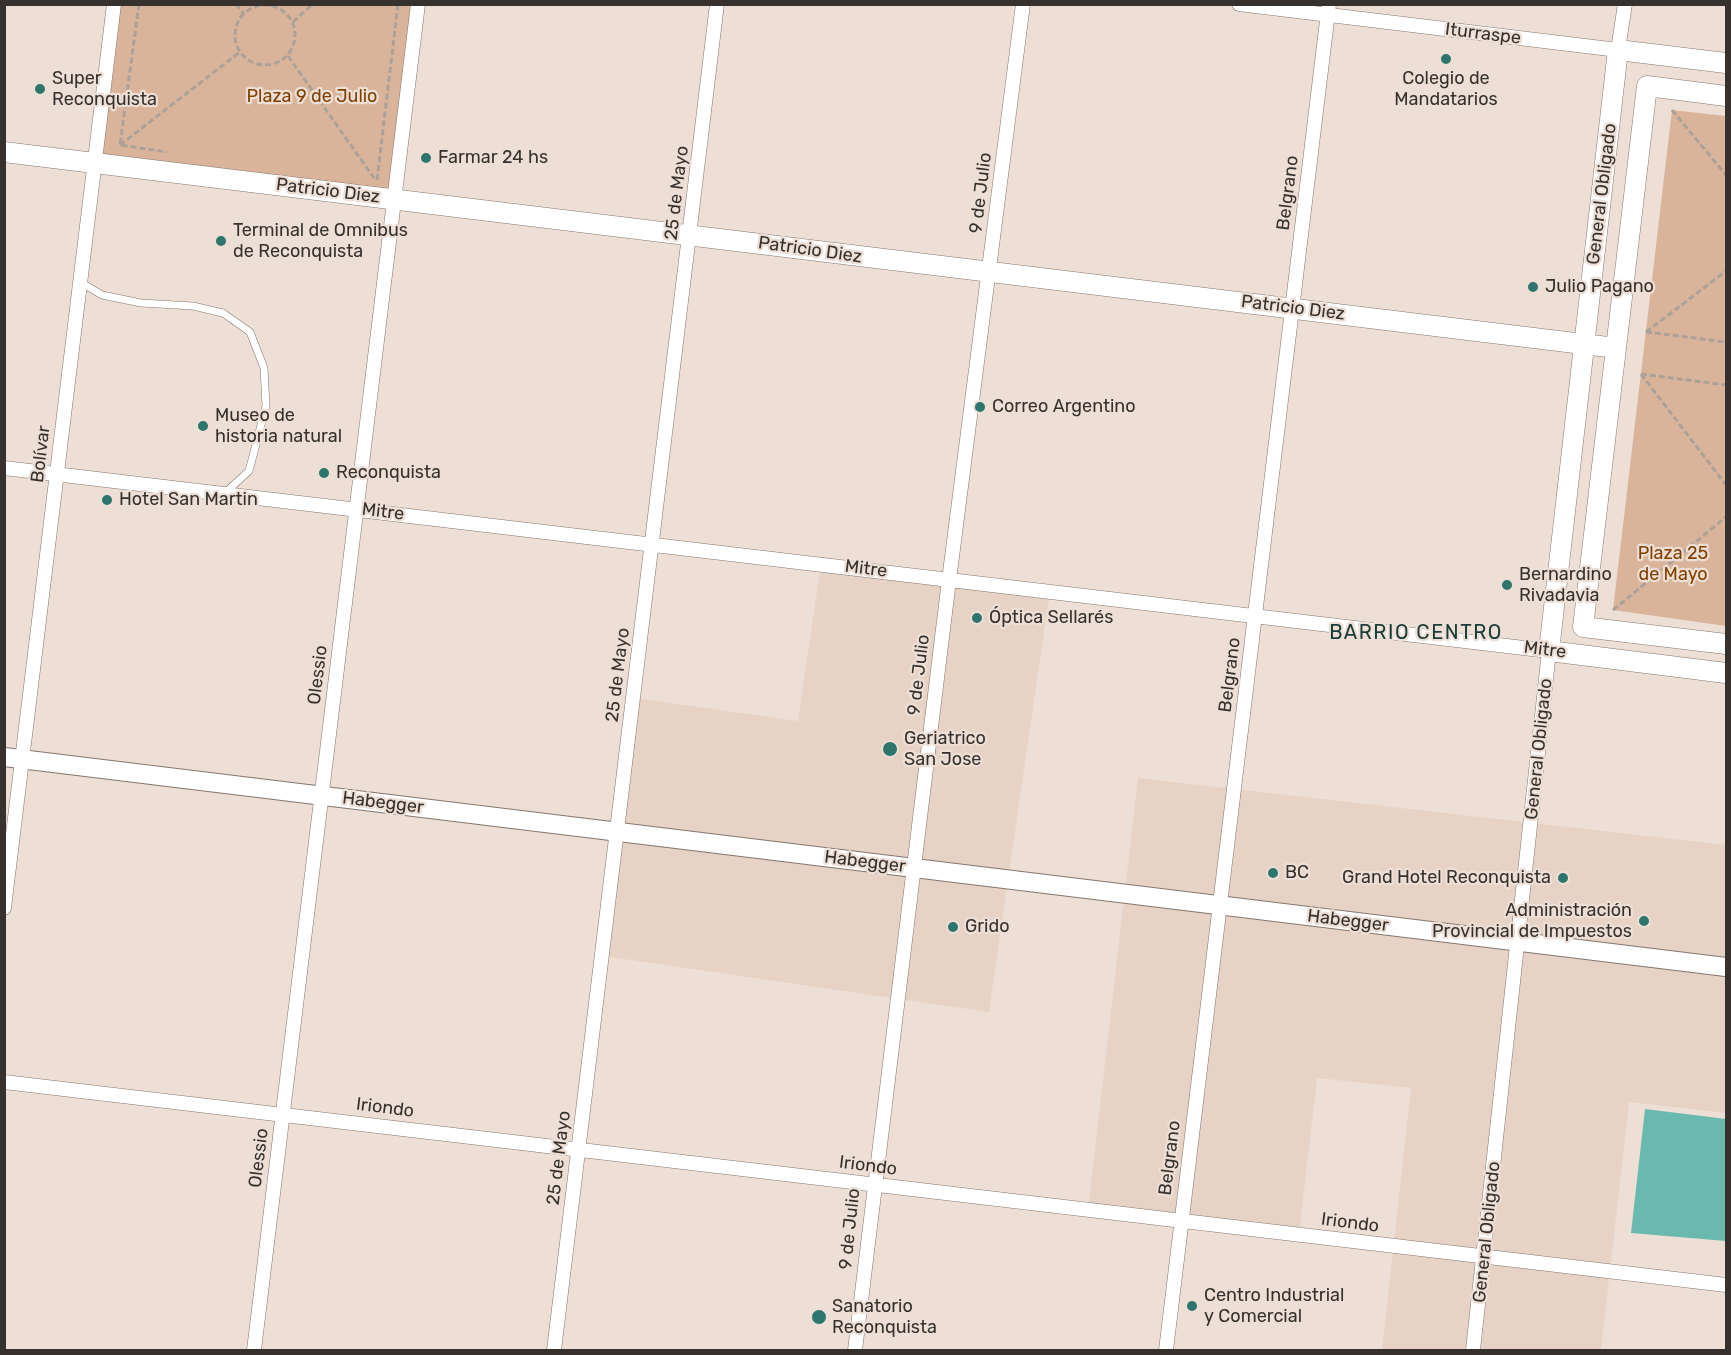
<!DOCTYPE html>
<meta charset="utf-8">
<style>
body{margin:0}
#map{position:relative;width:1731px;height:1355px;overflow:hidden;background:#eddfd5;font-family:Rubik,sans-serif}
canvas{display:block}
.frame{position:absolute;inset:0;border:6px solid #36312d;pointer-events:none}
</style>
<div id="map">
<canvas width="1731" height="1355"></canvas>
<div class="frame"></div>
</div>
<script>
const ctx = document.querySelector('canvas').getContext('2d');
ctx.lineJoin = 'round';
function paint(path, color) { ctx.fillStyle = color; ctx.fill(path, 'evenodd'); }
const poly = rows => new Path2D(rows.map(r => 'M' + r).join(''));
function strokePath(path, color, width, dash) { ctx.strokeStyle = color; ctx.lineWidth = width; ctx.lineCap = dash ? 'butt' : 'round'; ctx.setLineDash(dash || []); ctx.stroke(path); }
function label(font, color, halo, rows, align = 'center') {
  ctx.font = font + ' Rubik,sans-serif'; ctx.lineWidth = 4.5; ctx.setLineDash([]); ctx.textBaseline = 'middle'; ctx.strokeStyle = halo; ctx.fillStyle = color; for (const [text, x, y, turn = 0] of rows) {
    ctx.save(); ctx.translate(x, y); ctx.rotate((+turn || 0) * Math.PI / 180); ctx.textAlign = isNaN(turn) ? turn : align; if (halo) ctx.strokeText(text, 0, 0); ctx.fillText(text, 0, 0); ctx.restore();
  }
}
paint(poly([
 [822,557,1050,590,989,1012,596,955,634,698,798,721],
 [1138,778,1726,845,1726,1113,1629,1102,1601,1350,1382,1350,1411,1088,1317,1078,1299,1234,1088,1210]
]), '#e7d3c5');
paint(poly([
 [114,5,418,5,394,199,95,162],
 [1672,110,1726,116,1726,626,1613,610]
]), '#dab49a');
paint(poly([
 [1645,1109,1726,1119,1726,1241,1631,1233]
]), '#6ab9af');
const service = poly([
 [80,282,102,295,141,303,193,306,223,313,250,332,264,368,266,406,249,471,226,492]
]);
const minor = poly([
 [1239,4,1618,50,1625,4],
 [4,468,1549,651,1473,1350],
 [4,908,114,4],
 [4,1082,1726,1285],
 [254,1350,418,4],
 [554,1350,717,4],
 [855,1350,949,580,1023,4],
 [1166,1350,1329,4]
]);
const tertiary = poly([
 [4,757,1726,967]
]);
const secondary = poly([
 [1726,63,1618,50,1549,651,1726,673],
 [1726,96,1647,86,1583,627,1726,644],
 [4,152,1616,348]
]);
strokePath(service, '#84776e', 8);
strokePath(minor, '#84776e', 15);
strokePath(tertiary, '#84776e', 20);
strokePath(secondary, '#84776e', 21);
strokePath(poly([
 [139,4,120,145,167,152],
 [236,4,244,14],
 '235 35a30 30 0 1 1 60 0a30 30 0 1 1-60 0Z',
 [293,22,313,4],
 [288,56,374,178],
 [1672,110,1726,175],
 [120,145,240,52],
 [377,180,398,4],
 [1646,332,1726,271],
 [1646,332,1726,342],
 [1641,374,1726,485],
 [1641,374,1726,385],
 [1613,610,1726,517]
]), '#aca199', 3, [6, 3]);
strokePath(service, '#fff', 7);
strokePath(minor, '#fff', 14);
strokePath(tertiary, '#fff', 18);
strokePath(secondary, '#fff', 20);
for (const [x, y, r, color] of [
 [1446,59,6,"#2d756d"],
 [40,89,6,"#2d756d"],
 [426,158,6,"#2d756d"],
 [221,241,6,"#2d756d"],
 [1533,287,6,"#2d756d"],
 [980,407,6,"#2d756d"],
 [203,426,6,"#2d756d"],
 [324,473,6,"#2d756d"],
 [107,500,6,"#2d756d"],
 [1507,585,6,"#2d756d"],
 [977,618,6,"#2d756d"],
 [890,749,8,"#2d756d"],
 [1273,873,6,"#2d756d"],
 [1563,878,6,"#2d756d"],
 [1644,921,6,"#2d756d"],
 [953,927,6,"#2d756d"],
 [1192,1306,6,"#2d756d"],
 [819,1317,8,"#2d756d"]
]) { const dot = new Path2D(); dot.arc(x, y, r, 0, 2 * Math.PI); ctx.fillStyle = color; ctx.fill(dot); strokePath(dot, '#eddfd5', 2); }
label('18px', '#36312d', '#eddfd5', [
 ["Iturraspe",1483,34,7],
 ["Patricio Diez",328,191,7],
 ["25 de Mayo",677,193,-83],
 ["9 de Julio",981,193,-83],
 ["Belgrano",1288,193,-83],
 ["General Obligado",1602,194,-83],
 ["Patricio Diez",810,250,8],
 ["Patricio Diez",1293,308,7],
 ["Bolívar",41,454,-83],
 ["Mitre",383,512,7],
 ["Mitre",866,569,7],
 ["Mitre",1545,650,7],
 ["Olessio",318,675,-83],
 ["25 de Mayo",618,675,-83],
 ["9 de Julio",919,675,-83],
 ["Belgrano",1230,675,-83],
 ["General Obligado",1539,749,-84],
 ["Habegger",383,803,7],
 ["Habegger",865,862,7],
 ["Habegger",1348,921,7],
 ["Iriondo",385,1108,7],
 ["Olessio",259,1158,-83],
 ["25 de Mayo",559,1158,-83],
 ["Belgrano",1170,1158,-83],
 ["Iriondo",868,1166,7],
 ["Iriondo",1350,1223,7],
 ["9 de Julio",850,1229,-84],
 ["General Obligado",1487,1232,-84]
]);
label('18px', '#36312d', '#eddfd5', [
 ["Super",52,79],
 ["Reconquista",52,100],
 ["Colegio de",1446,79,"center"],
 ["Mandatarios",1446,100,"center"],
 ["Farmar 24 hs",438,158],
 ["Terminal de Omnibus",233,231],
 ["de Reconquista",233,252],
 ["Julio Pagano",1545,287],
 ["Correo Argentino",992,407],
 ["Museo de",215,416],
 ["historia natural",215,437],
 ["Reconquista",336,473],
 ["Hotel San Martin",119,500],
 ["Bernardino",1519,575],
 ["Rivadavia",1519,596],
 ["Óptica Sellarés",989,618],
 ["Geriatrico",904,739],
 ["San Jose",904,760],
 ["BC",1285,873],
 ["Grand Hotel Reconquista",1551,878,"right"],
 ["Administración",1632,911,"right"],
 ["Provincial de Impuestos",1632,932,"right"],
 ["Grido",965,927],
 ["Centro Industrial",1204,1296],
 ["y Comercial",1204,1317],
 ["Sanatorio",832,1307],
 ["Reconquista",832,1328]
], 'left');
label('18px', '#804100', '#eddfd5', [
 ["Plaza 9 de Julio",312,97],
 ["Plaza 25",1673,554],
 ["de Mayo",1673,575]
]);
ctx.letterSpacing = '1.5px';
label('20px', '#193b37', '#eddfd5', [
 ["BARRIO CENTRO",1416,633]
]);
ctx.letterSpacing = '0px';
</script>
